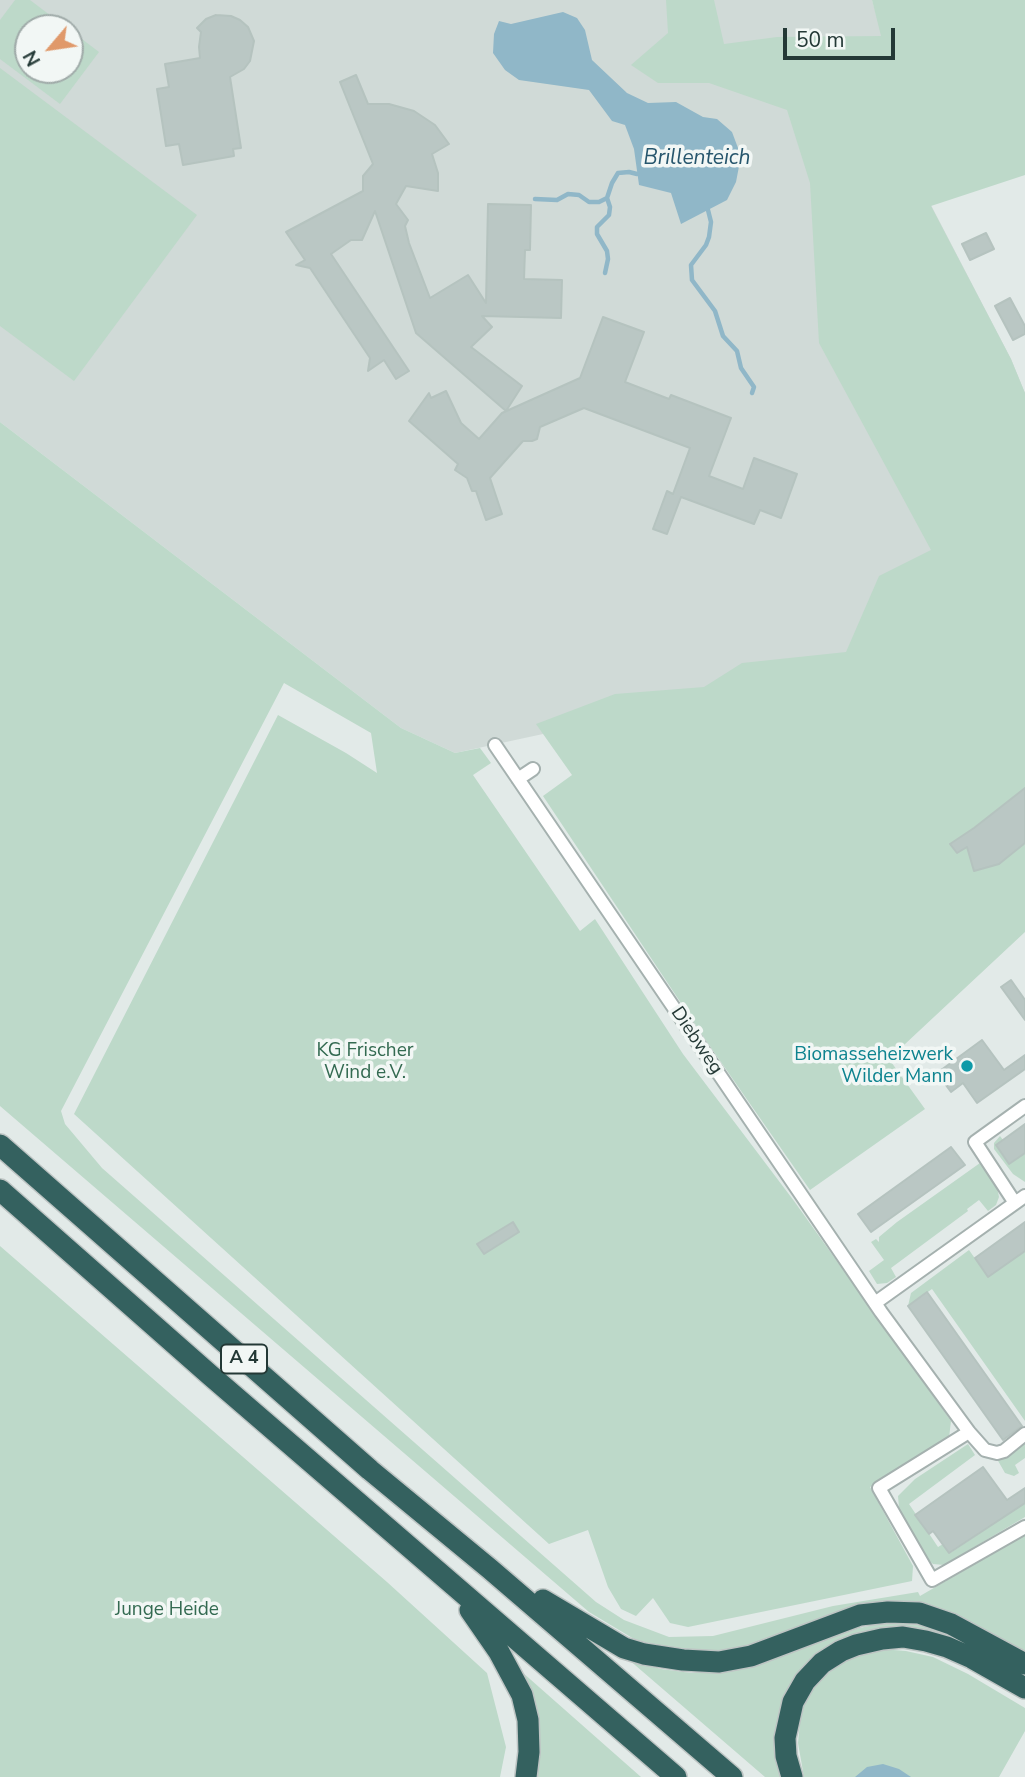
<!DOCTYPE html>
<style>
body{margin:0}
#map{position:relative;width:1025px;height:1777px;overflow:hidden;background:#e2eae8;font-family:"Nunito Sans",sans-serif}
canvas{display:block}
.north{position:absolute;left:14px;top:14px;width:70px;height:70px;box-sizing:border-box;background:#f2f7f5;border:2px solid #a0aba9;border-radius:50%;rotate:241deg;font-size:19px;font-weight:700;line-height:28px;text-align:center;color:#243936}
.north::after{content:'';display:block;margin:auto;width:24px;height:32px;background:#e0996a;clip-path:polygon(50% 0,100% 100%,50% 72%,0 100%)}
.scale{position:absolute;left:783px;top:28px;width:112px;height:32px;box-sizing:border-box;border:4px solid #243936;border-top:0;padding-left:9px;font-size:21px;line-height:24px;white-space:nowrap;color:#243936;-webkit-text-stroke:5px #f2f7f5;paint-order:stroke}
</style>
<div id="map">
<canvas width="1025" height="1777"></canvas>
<div class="north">N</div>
<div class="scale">50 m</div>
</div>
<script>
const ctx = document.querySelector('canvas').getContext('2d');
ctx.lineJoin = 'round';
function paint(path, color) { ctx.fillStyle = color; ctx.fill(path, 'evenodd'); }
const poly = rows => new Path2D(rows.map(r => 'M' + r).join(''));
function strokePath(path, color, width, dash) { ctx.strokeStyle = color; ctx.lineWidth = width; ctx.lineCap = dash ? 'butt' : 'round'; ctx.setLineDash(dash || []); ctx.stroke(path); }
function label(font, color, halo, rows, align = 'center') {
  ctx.font = font + ' "Nunito Sans",sans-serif'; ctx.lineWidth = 7; ctx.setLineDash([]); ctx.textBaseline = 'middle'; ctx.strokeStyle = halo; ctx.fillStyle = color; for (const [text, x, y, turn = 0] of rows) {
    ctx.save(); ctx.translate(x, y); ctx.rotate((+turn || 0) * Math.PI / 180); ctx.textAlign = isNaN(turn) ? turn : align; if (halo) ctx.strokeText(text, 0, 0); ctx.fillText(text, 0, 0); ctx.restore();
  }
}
paint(poly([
 [0,0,872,0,931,205,1011,359,1025,393,1025,606,543,734,455,753,401,728,0,422],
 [28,28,70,28,70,70,28,70]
]), '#d0dad7');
paint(poly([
 [15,0,30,0,67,28,28,28,28,70,70,70,70,30,99,52,60,104,0,59,0,20],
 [666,0,714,0,724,44,777,37,881,36,872,0,1025,0,1025,175,931,206,1011,359,1025,393,1025,932,889,1059,925,1109,810,1190,707,1042,543,796,572,775,536,724,615,694,704,687,742,663,846,652,879,576,931,550,819,343,810,183,787,110,709,83,658,83,631,65,668,33],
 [0,68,197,215,74,381,0,326],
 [0,422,401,728,455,753,480,748,491,763,473,775,580,931,595,919,683,1054,794,1201,951,1421,949,1438,870,1487,913,1566,912,1581,688,1627,670,1623,653,1598,636,1616,621,1609,608,1587,588,1530,549,1544,74,1114,278,715,346,753,377,773,371,733,284,683,61,1111,65,1124,102,1168,596,1602,624,1620,669,1637,713,1636,833,1606,918,1592,920,1596,1025,1535,1025,1655,916,1605,719,1652,681,1652,634,1639,589,1612,0,1106],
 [1000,1136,1003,1140,996,1145,1025,1153,1025,1182,1013,1174,994,1149,994,1143],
 [980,1163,997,1187,999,1197,996,1205,988,1211,979,1200,967,1209,968,1211,891,1268,896,1277,887,1283,877,1284,869,1271,884,1260,871,1242,876,1239,879,1242,879,1237,897,1222],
 [0,1246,387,1582,487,1673,506,1747,500,1777,0,1777],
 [969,1250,988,1277,1025,1251,1025,1421,932,1289,908,1306,911,1293],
 [1025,1438,1025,1458,1015,1465,1019,1473,1014,1476,1005,1473,997,1459],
 [968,1444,975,1455,909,1504,938,1547,943,1544,950,1553,1025,1503,1025,1517,944,1565,933,1564,928,1560,899,1508,898,1496,915,1479],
 [885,1623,923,1625,949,1635,1025,1676,1025,1680,947,1639,824,1651,778,1753,781,1777,765,1777,628,1659,661,1669,691,1673,740,1670,859,1628],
 [881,1649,906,1651,933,1657,968,1674,1025,1708,1025,1731,999,1777,804,1777,798,1743,800,1723,806,1697,820,1680,836,1667,854,1657],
 [522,1672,641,1777,533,1777,533,1701]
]), '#bdd9c9');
paint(poly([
 [563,12,577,18,585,30,592,60,627,93,648,103,676,102,703,117,717,119,732,132,741,156,736,182,727,200,681,224,671,193,639,185,634,149,625,125,612,121,589,90,519,80,505,70,493,53,494,34,499,21,511,24],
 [883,1764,899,1769,911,1777,855,1777,867,1767]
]), '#90b7c8');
strokePath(poly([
 [535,199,557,200,568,194,579,195,589,202,599,202,607,198,612,183,618,173,629,172,637,174],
 [708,210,711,222,709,237,706,245,691,265,692,280,715,311,723,336,737,351,741,368,754,387,752,393],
 [605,273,608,259,607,251,597,234,597,227,609,215,610,207,607,198]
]), '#90b7c8', 4.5);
const building = poly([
 [216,15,231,16,240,20,248,27,254,41,250,61,244,69,230,77,241,148,233,149,234,156,183,165,179,144,166,146,157,89,169,87,165,64,200,58,199,47,201,32,197,28,206,19,216,15],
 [356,75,368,104,389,104,414,111,435,125,449,144,432,154,438,173,438,191,406,186,396,204,408,220,405,226,409,243,430,298,468,275,486,303,488,204,531,205,530,250,525,250,524,279,562,280,561,318,482,316,492,327,471,347,522,386,506,411,416,333,375,211,362,240,351,240,331,254,409,371,396,379,384,360,368,371,370,358,310,268,296,265,305,260,286,232,363,191,363,176,373,164,340,82,356,75],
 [986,233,994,249,970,260,962,244,986,233],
 [1010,298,1025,326,1025,334,1013,340,995,306,1010,298],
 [603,317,644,332,625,382,669,399,671,395,731,418,709,476,743,489,754,458,797,474,781,518,760,510,754,524,681,497,667,534,653,529,667,491,673,494,690,448,584,408,540,427,537,439,532,441,523,441,490,478,502,514,486,520,476,491,472,491,467,478,455,470,458,464,409,421,429,393,431,398,446,391,461,423,479,439,502,413,580,378,603,317],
 [1025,788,1025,843,999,864,974,871,967,847,957,853,950,844,974,828,1025,788],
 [1011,980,1025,1000,1025,1020,1001,987,1011,980],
 [982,1040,1004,1070,1025,1055,1025,1069,977,1103,963,1083,951,1092,937,1073,982,1040],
 [1025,1124,1025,1153,1009,1164,996,1145,1025,1124],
 [951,1147,965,1165,871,1232,858,1214,951,1147],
 [513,1222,519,1232,484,1254,477,1244,513,1222],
 [1025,1222,1025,1251,988,1277,975,1258,1025,1222],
 [927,1292,1022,1426,1003,1440,908,1306,927,1292],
 [983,1467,1007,1500,1025,1488,1025,1503,949,1553,933,1531,929,1534,915,1515,983,1467]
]);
paint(building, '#bac7c4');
strokePath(building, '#b5c3bf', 2);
const minor = poly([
 [495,745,881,1312,969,1432,985,1450,997,1453,1004,1451,1025,1434],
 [518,779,533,769],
 [1015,1203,975,1142,1025,1106],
 [875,1303,1025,1196],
 [969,1432,879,1488,932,1580,1025,1527]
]);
const motorway = poly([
 [0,1145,370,1470,490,1569,732,1777],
 [0,1190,210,1375,676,1777],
 [543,1600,624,1648,644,1654,683,1660,719,1662,751,1656,860,1615,888,1612,919,1613,951,1624,1025,1664],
 [470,1610,499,1652,522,1695,528,1720,529,1752,526,1777],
 [792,1777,786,1756,785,1738,793,1702,805,1681,822,1663,841,1651,856,1645,882,1639,903,1637,926,1641,947,1647,972,1658,1025,1688]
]);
strokePath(minor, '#a5b1af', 16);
strokePath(motorway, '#bdc4c3', 24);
strokePath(minor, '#fff', 12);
strokePath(motorway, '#34615f', 21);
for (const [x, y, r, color] of [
 [967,1066,7,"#0f9aa8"]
]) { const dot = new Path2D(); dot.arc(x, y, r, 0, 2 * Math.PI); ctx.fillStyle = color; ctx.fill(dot); strokePath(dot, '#f2f7f5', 2.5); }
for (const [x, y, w] of [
 [244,1359,46]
]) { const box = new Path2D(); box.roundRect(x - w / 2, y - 14.5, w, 29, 5); ctx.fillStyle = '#f2f7f5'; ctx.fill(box); strokePath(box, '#243936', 2); }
label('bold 18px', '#243936', null, [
 ["A 4",244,1359]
]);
label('19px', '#243936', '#f2f7f5', [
 ["Diebweg",696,1041,56]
]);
label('19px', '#336a51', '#f2f7f5', [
 ["KG Frischer",365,1051],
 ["Wind e.V.",365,1073],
 ["Junge Heide",167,1610]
]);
label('19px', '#0d838f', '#f2f7f5', [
 ["Biomasseheizwerk",953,1055],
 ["Wilder Mann",953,1077]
], 'right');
label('italic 21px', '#26566d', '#f2f7f5', [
 ["Brillenteich",697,159]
]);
</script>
